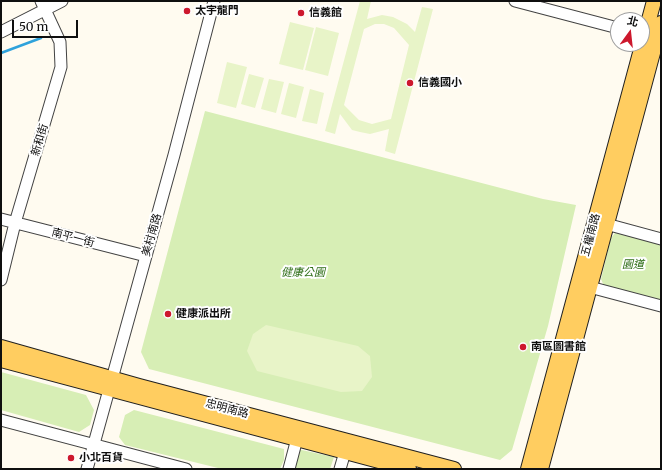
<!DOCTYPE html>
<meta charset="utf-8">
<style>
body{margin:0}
#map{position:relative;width:662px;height:470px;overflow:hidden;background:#fffbf0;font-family:Merriweather,"Noto Sans TC",serif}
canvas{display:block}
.frame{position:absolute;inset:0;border:2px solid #0f0f0f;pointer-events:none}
.north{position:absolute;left:610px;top:12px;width:40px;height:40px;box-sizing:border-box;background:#fff;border:1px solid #9f9f9f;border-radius:50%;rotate:15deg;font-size:11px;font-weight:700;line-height:16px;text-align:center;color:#0f0f0f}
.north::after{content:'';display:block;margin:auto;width:14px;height:18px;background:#cd182d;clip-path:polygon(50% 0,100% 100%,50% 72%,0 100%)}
.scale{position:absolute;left:12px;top:20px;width:66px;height:18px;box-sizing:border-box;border:2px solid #0f0f0f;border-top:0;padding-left:5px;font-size:12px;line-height:14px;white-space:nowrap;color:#0f0f0f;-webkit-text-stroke:3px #fff;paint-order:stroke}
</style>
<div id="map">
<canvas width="662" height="470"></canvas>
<div class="frame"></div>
<div class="north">北</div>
<div class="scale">50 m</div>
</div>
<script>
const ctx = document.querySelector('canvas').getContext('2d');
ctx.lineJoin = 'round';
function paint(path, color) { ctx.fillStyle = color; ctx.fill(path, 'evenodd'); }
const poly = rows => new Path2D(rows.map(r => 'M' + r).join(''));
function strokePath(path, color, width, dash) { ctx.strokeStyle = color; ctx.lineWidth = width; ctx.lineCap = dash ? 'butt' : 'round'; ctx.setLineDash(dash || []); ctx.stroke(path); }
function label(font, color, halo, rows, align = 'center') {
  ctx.font = font + ' Merriweather,"Noto Sans TC",serif'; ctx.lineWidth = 4; ctx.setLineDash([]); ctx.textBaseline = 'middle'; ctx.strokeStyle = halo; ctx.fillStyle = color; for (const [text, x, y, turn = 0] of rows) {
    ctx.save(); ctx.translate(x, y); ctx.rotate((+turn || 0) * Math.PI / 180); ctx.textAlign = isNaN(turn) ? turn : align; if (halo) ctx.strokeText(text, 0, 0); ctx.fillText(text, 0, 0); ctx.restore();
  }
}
paint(poly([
 [205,111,543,199,576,205,548,326,512,450,500,460,149,369,141,352],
 [615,233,661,244,661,301,604,286,601,279,611,238],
 [1,372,86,395,94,410,90,425,79,432,1,410],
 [134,410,284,449,284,460,280,469,222,469,125,445,119,437,125,415],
 [297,449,334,457,330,469,292,469]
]), '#d7eeb5');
paint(poly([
 [360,1,371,1,367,19,382,15,393,17,407,24,415,32,422,7,433,9,395,154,385,151,389,129,370,134,360,132,352,130,340,114,335,134,325,131],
 [375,24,384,24,394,28,409,45,391,119,372,124,359,120,344,105,364,29],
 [290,22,314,28,303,70,279,64],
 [316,27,339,33,328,76,305,70],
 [227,62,247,67,236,108,217,103],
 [249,74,264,78,255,108,241,104],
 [269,79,284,82,276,113,261,109],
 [289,83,304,87,296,118,281,114],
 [310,89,324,93,317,124,302,121],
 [266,325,358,346,370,356,372,377,362,391,341,392,257,371,247,351,253,334]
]), '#e8f4c8');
strokePath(poly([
 [1,53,41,38]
]), '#2fa2db', 2.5);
const minor = poly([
 [515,1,618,28],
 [1,32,62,1],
 [1,219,146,256],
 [606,224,661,239],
 [1,280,15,223,61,67,60,42,41,1],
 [582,285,661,306],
 [1,420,186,469],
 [87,469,174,155,214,1],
 [289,469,299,431],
 [340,469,347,445]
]);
const major = poly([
 [1,347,139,386,454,469],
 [1,360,409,469],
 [528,469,654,1],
 [541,469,661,23]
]);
strokePath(minor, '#424242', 13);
strokePath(major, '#202020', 16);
strokePath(minor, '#fff', 11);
strokePath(major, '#ffcd60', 14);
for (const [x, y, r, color] of [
 [187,11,4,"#cd182d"],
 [301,13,4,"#cd182d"],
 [410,83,4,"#cd182d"],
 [168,314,4,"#cd182d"],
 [523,347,4,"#cd182d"],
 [71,458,4,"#cd182d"]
]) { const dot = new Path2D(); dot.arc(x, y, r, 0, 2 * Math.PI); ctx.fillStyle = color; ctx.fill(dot); strokePath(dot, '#fff', 1.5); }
label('bold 11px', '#0f0f0f', '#fff', [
 ["太宇龍門",195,11],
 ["信義館",309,13],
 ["信義國小",418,83],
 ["健康派出所",176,314],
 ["南區圖書館",531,347],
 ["小北百貨",79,458]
], 'left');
label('11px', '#0f0f0f', '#fff', [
 ["新和街",40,140,-73],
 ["美村南路",152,235,-74],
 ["五權南路",591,235,-75],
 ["南平一街",73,238,15],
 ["忠明南路",227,409,15]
]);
label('italic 11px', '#2f6e18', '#fff', [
 ["園道",633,265],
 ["健康公園",303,273]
]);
</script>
